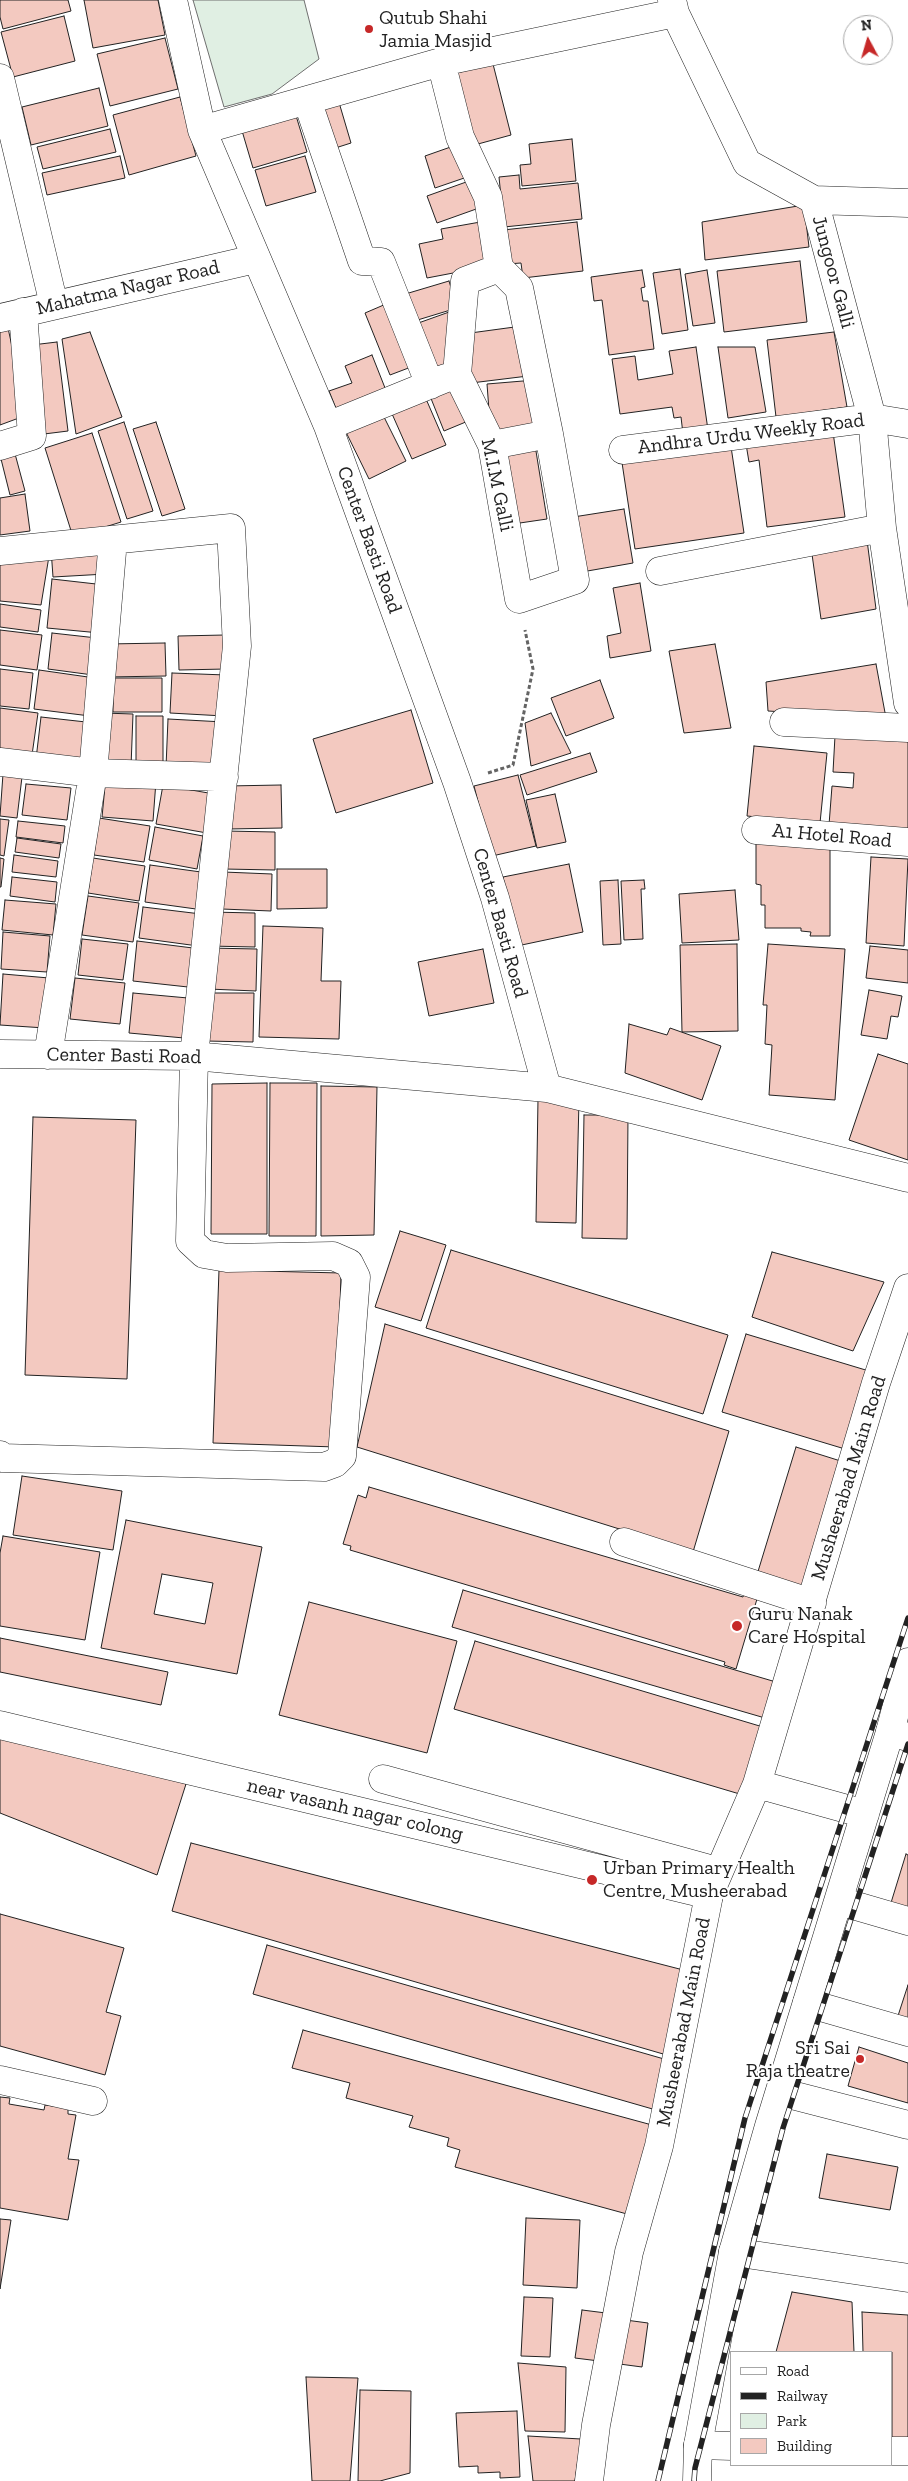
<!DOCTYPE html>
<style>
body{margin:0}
#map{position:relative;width:908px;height:2481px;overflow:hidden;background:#fff;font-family:"Zilla Slab",serif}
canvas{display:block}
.legend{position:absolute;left:730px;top:2351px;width:162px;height:115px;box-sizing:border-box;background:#fff;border:1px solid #a7a7a7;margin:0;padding:6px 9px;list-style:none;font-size:15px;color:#222}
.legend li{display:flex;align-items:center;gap:10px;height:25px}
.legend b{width:25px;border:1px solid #a7a7a7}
.north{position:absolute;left:843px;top:15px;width:50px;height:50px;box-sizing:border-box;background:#fff;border:1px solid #a7a7a7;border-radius:50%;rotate:354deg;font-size:14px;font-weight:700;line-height:20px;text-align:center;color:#222}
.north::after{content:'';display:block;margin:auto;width:18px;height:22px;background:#c62828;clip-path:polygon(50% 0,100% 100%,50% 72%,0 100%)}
</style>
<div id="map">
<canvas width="908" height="2481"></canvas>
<ul class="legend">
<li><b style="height:6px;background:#fff"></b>Road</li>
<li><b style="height:6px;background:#222"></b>Railway</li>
<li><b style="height:14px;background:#e0efe3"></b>Park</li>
<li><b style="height:14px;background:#f3c9c0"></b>Building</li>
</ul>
<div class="north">N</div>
</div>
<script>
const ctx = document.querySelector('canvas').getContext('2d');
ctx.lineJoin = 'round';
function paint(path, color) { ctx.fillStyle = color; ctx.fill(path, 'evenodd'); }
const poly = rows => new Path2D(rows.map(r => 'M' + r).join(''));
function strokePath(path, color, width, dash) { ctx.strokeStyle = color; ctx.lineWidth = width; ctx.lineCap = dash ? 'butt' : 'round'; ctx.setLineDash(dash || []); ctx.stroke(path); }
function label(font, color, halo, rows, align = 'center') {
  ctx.font = font + ' "Zilla Slab",serif'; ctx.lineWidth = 4; ctx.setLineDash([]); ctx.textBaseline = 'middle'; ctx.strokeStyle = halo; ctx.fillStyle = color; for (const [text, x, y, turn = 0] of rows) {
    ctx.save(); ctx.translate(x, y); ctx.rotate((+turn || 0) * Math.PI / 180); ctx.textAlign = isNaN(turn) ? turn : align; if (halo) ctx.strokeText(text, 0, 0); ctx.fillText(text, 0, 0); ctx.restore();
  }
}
const green = poly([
 [193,0,304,0,319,59,272,94,224,107,193,0]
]);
paint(green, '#e0efe3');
strokePath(green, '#6f6f6f', 1);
const building = poly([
 [0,0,68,0,71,11,3,29,0,17,0,0],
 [84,0,158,0,165,35,93,48,84,0],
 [64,16,75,61,13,77,1,32,64,16],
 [165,38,178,89,110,106,97,54,165,38],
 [493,64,511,135,467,147,448,75,493,64],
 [99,88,108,126,31,145,22,107,99,88],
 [180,97,196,156,129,175,113,115,180,97],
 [338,99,351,143,329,150,316,105,338,99],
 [294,109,307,152,253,168,240,124,294,109],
 [110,129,116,152,43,169,37,147,110,129],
 [572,139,576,181,522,186,520,165,531,164,529,144,572,139],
 [462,143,473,175,435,188,425,156,462,143],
 [120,156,125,178,47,195,42,173,120,156],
 [305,156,316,192,266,206,255,170,305,156],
 [519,175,520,189,578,183,582,219,504,227,499,177,519,175],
 [469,181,479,208,437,223,427,196,469,181],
 [804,205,809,247,705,260,702,222,804,205],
 [486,221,495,265,427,278,419,244,443,239,441,229,486,221],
 [577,222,583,271,523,278,521,263,507,264,503,230,577,222],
 [800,261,807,322,724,332,717,271,800,261],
 [680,269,688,330,662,334,653,273,680,269],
 [642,270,645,287,641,288,643,301,648,301,654,349,609,355,602,300,594,301,591,277,642,270],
 [707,270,715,323,693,326,685,274,707,270],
 [449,281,457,308,411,322,402,295,449,281],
 [393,301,419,364,390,375,365,313,393,301],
 [452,311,450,364,426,373,410,326,452,311],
 [522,326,528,376,471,383,463,334,522,326],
 [8,328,27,415,0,425,0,330,8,328],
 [90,332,122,417,76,434,62,339,90,332],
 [834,332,847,407,776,417,767,340,834,332],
 [57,342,68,431,44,434,32,345,57,342],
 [696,347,708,430,683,434,681,417,674,418,672,407,620,414,612,359,635,356,638,380,673,374,669,351,696,347],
 [718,347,755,347,766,412,728,418,718,347],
 [372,355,389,398,340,418,329,391,352,383,345,366,372,355],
 [535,380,540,433,491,437,487,384,535,380],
 [460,385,473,419,444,431,430,396,460,385],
 [423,392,446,445,412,459,389,407,423,392],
 [380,409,406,461,369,479,343,426,380,409],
 [124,422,153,511,127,519,98,431,124,422],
 [156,422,185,509,162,516,133,429,156,422],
 [833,432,845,517,767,527,759,460,749,462,746,444,833,432],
 [92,433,121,522,73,537,45,448,92,433],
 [730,440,744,533,635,549,621,456,730,440],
 [535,445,547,519,513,524,501,451,535,445],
 [14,450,25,491,10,495,0,455,14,450],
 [25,494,30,531,0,535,0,498,25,494],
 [624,509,633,563,576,573,567,518,624,509],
 [867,540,876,609,821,619,811,547,867,540],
 [104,546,106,574,53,577,51,549,104,546],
 [50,550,41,605,0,601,0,553,50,550],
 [52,579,105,585,100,633,47,628,52,579],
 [640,583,651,651,610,658,607,636,621,633,613,588,640,583],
 [0,604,41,610,38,632,0,627,0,604],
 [0,630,42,635,37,670,0,665,0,630],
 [52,633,97,638,93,675,48,669,52,633],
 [225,635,226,669,179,670,178,636,225,635],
 [165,643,166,676,107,677,107,644,165,643],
 [715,644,731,728,684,733,669,651,715,644],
 [876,664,886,718,768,711,766,682,876,664],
 [0,669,33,673,29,709,0,706,0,669],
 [39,670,95,678,90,716,34,709,39,670],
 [172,673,226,675,224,716,170,713,172,673],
 [113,678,162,678,162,712,113,712,113,678],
 [600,680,614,718,566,736,551,698,600,680],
 [0,708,38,713,32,755,0,751,0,708],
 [411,710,433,783,336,813,313,739,411,710],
 [103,713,133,714,131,767,101,766,103,713],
 [551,713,571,753,531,766,525,723,551,713],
 [136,716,163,716,163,766,136,766,136,716],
 [41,717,95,723,90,765,36,759,41,717],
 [168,719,224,722,222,769,166,767,168,719],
 [835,736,908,741,908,830,829,825,832,786,853,788,854,773,833,772,835,736],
 [754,746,827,753,820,823,747,816,754,746],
 [590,753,597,772,527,795,520,775,590,753],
 [3,774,22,777,17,818,0,816,3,774],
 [518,775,536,846,492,856,474,786,518,775],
 [106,776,156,781,153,821,102,817,106,776],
 [26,784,71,788,67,820,22,815,26,784],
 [163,785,214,794,207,833,156,824,163,785],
 [281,785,282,828,228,829,227,786,281,785],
 [555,794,566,842,537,848,526,800,555,794],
 [99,818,150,826,144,862,94,855,99,818],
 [0,819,9,820,4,856,0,855,0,819],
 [18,821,65,826,63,843,16,837,18,821],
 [155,827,203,836,197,869,149,860,155,827],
 [225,831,275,832,275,870,224,869,225,831],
 [17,838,61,844,59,858,15,852,17,838],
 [756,840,830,840,830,936,810,936,811,932,801,931,801,928,765,928,765,905,761,905,761,885,756,884,756,840],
 [14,855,58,861,56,877,12,872,14,855],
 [871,857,908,859,904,946,866,943,871,857],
 [0,858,4,859,1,887,0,887,0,858],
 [93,858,145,866,139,901,88,893,93,858],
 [569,864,583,932,517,946,503,877,569,864],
 [150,865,201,872,196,909,145,902,150,865],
 [277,869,327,869,327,908,277,909,277,869],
 [223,872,272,874,271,911,222,909,223,872],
 [12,877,57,882,55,902,10,896,12,877],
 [618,880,621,944,603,945,600,881,618,880],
 [644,880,645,889,641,889,643,939,624,940,621,881,644,880],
 [735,890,739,940,682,943,679,894,735,890],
 [88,896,139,903,133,942,82,935,88,896],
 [5,900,56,904,53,935,2,930,5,900],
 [143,907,201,914,198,946,139,938,143,907],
 [210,912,255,913,255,947,209,946,210,912],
 [263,926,323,928,321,981,341,981,339,1039,259,1037,263,926],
 [3,932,50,936,47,972,1,969,3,932],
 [82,939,128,944,123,980,78,975,82,939],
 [137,941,193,948,188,987,133,981,137,941],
 [737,944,738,1031,682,1032,680,945,737,944],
 [768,944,845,949,835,1100,769,1095,772,1045,765,1044,767,1005,763,1005,768,944],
 [870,946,908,950,908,983,866,978,870,946],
 [208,948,257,949,256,991,208,989,208,948],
 [483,949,494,1003,429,1016,418,962,483,949],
 [3,974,49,978,45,1028,0,1025,3,974],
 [75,978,125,983,120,1024,70,1019,75,978],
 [869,990,902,996,898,1017,891,1016,887,1039,861,1035,869,990],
 [133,993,188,998,184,1038,129,1033,133,993],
 [207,993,254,993,253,1042,206,1041,207,993],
 [629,1024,667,1035,670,1028,721,1046,702,1100,625,1073,629,1024],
 [878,1054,908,1064,908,1160,849,1140,878,1054],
 [267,1083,267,1234,211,1234,212,1084,267,1083],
 [270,1083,317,1083,316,1236,269,1236,270,1083],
 [321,1086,377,1087,374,1235,321,1236,321,1086],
 [538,1099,579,1100,576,1223,536,1222,538,1099],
 [584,1115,628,1115,627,1239,582,1238,584,1115],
 [33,1117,136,1120,127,1379,25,1375,33,1117],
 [400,1231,446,1245,421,1321,375,1307,400,1231],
 [451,1250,728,1335,703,1414,426,1328,451,1250],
 [772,1252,884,1282,853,1351,752,1317,772,1252],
 [219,1270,341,1273,336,1447,213,1443,219,1270],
 [385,1324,729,1431,693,1552,357,1447,385,1324],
 [746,1334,869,1371,845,1449,722,1412,746,1334],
 [796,1447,847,1463,807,1594,756,1578,796,1447],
 [22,1476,122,1491,113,1550,13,1535,22,1476],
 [369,1487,743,1597,747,1586,760,1589,736,1669,724,1665,725,1662,350,1550,351,1546,343,1544,358,1495,366,1498,369,1487],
 [126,1520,262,1547,237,1674,101,1648,126,1520],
 [162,1574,213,1583,205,1624,154,1614,162,1574],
 [3,1536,100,1552,85,1640,0,1626,0,1553,3,1536],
 [463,1590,776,1682,765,1718,452,1627,463,1590],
 [309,1602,457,1641,427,1753,279,1715,309,1602],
 [0,1638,168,1672,161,1705,0,1672,0,1638],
 [475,1641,763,1727,743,1795,454,1709,475,1641],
 [0,1721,186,1784,157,1875,0,1813,0,1721],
 [191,1843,695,1973,670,2056,172,1911,191,1843],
 [906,1854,908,1855,908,1912,890,1906,906,1854],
 [0,1914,124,1948,106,2012,121,2016,105,2075,0,2046,0,1914],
 [267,1945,671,2061,656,2110,253,1994,267,1945],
 [908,1985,908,2029,895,2025,908,1985],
 [303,2030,652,2125,627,2214,455,2167,460,2150,447,2146,449,2138,409,2127,413,2116,346,2098,350,2083,292,2068,303,2030],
 [859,2047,908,2063,908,2103,848,2086,859,2047],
 [0,2097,10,2098,9,2104,44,2110,45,2105,68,2108,68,2114,76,2115,68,2159,79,2160,68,2220,0,2208,0,2097],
 [827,2154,898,2167,890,2210,819,2198,827,2154],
 [526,2218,580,2220,577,2288,523,2285,526,2218],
 [0,2219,11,2220,0,2289,0,2219],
 [792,2292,852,2302,854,2352,776,2352,792,2292],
 [524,2297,553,2298,550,2357,521,2356,524,2297],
 [582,2310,606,2313,599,2361,575,2358,582,2310],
 [862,2312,908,2315,908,2442,892,2442,892,2352,863,2352,862,2312],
 [618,2319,648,2323,642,2367,612,2363,618,2319],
 [518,2363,566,2367,565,2432,525,2431,518,2363],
 [306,2377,358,2378,350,2481,312,2481,306,2377],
 [360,2390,411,2391,410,2473,380,2481,358,2481,360,2390],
 [517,2411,520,2477,500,2478,500,2472,478,2473,478,2466,459,2467,456,2413,517,2411],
 [528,2436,581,2439,575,2481,533,2481,528,2436]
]);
paint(building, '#f3c9c0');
strokePath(building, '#222', 1);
const minor = poly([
 [173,0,202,130,328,426,457,782,495,898,547,1088],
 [672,0,675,13,747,163,814,200,872,418,882,528,908,703],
 [441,62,460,137,488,197,499,268,465,281,457,374,492,445,519,599,575,580,549,434,519,288,499,268],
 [0,78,54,305],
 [307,100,362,261,381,262,430,385],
 [202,130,441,62,675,13],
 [814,200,908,203],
 [0,318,255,259],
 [328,426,446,378],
 [492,445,549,434],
 [0,446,32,436,23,312],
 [623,450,872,418,908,424],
 [0,551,231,528,237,646,194,1056,190,1241,204,1254,227,1258,333,1256,349,1263,356,1277,342,1456,335,1463,324,1467,2,1458,0,1455],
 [660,571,882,528],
 [784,722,908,728],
 [0,762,93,773,224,777],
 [756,830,908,842],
 [0,1054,194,1056,547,1088,908,1178],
 [48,1055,93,773,113,540],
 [624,1542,812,1603],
 [0,1725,709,1895],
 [890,1732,908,1737],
 [383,1779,706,1868,711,1890],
 [839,1901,908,1921],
 [807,2003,908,2032],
 [0,2080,93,2101],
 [780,2092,908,2125],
 [733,2252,908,2278],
 [698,2445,732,2446],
 [892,2451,908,2451]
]);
const major = poly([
 [757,1784,865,1814],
 [589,2481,596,2425,629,2252,659,2146,709,1895,757,1784,876,1383,908,1288],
 [697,2481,698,2445,733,2252,769,2126,890,1732,908,1662]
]);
strokePath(minor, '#222', 29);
strokePath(major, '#222', 29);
strokePath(poly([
 [488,773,513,765,533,669,525,630]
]), '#646464', 3, [4, 2.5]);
strokePath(minor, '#fff', 28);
strokePath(major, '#fff', 28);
const rail = poly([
 [658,2481,745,2118,908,1618],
 [694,2481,695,2468,783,2128,908,1744]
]);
strokePath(rail, '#222', 5.5);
strokePath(rail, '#fff', 4, [11]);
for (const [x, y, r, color] of [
 [369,29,5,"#c62828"],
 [737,1626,6,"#c62828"],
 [592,1880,6,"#c62828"],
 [860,2059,5,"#c62828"]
]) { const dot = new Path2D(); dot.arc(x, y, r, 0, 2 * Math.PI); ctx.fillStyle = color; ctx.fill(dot); strokePath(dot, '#fff', 2); }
label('20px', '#222', '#fff', [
 ["Qutub Shahi",379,18],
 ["Jamia Masjid",379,41],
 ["Guru Nanak",748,1614],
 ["Care Hospital",748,1637],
 ["Urban Primary Health",603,1868],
 ["Centre, Musheerabad",603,1891],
 ["Sri Sai",850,2048,"right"],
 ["Raja theatre",850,2071,"right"]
], 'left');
label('20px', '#222', '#fff', [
 ["Jungoor Galli",833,272,75],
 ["Mahatma Nagar Road",128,288,-13],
 ["Andhra Urdu Weekly Road",751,434,-7],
 ["M.I.M Galli",497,485,78],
 ["Center Basti Road",369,540,70],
 ["A1 Hotel Road",832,836,5],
 ["Center Basti Road",500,923,74],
 ["Center Basti Road",124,1056,1],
 ["Musheerabad Main Road",849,1478,-73],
 ["near vasanh nagar colong",355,1810,13],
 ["Musheerabad Main Road",684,2022,-79]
]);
</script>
